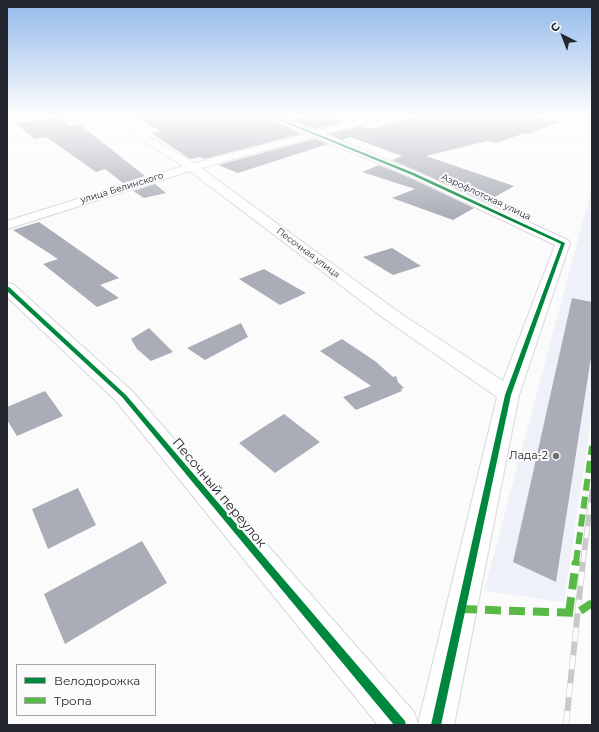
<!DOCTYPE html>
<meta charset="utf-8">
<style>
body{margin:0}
#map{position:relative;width:599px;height:732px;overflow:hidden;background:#fbfbfb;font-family:Montserrat,sans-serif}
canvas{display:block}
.frame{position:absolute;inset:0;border:8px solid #24262f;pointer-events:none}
.legend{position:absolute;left:16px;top:664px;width:140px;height:52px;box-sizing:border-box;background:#fbfbfb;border:1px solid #a5a6a9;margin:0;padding:5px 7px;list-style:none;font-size:12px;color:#24262f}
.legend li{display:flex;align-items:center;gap:8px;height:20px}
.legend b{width:20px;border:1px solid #a5a6a9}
.north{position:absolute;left:543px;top:16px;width:40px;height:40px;-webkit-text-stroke:3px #fbfbfb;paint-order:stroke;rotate:318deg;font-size:11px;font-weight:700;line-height:16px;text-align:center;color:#24262f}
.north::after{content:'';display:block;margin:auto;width:14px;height:18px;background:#24262f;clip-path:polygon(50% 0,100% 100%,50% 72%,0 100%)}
</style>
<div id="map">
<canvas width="599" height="732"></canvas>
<div class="frame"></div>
<ul class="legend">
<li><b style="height:5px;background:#00873e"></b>Велодорожка</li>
<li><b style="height:5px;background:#58b947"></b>Тропа</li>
</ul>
<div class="north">С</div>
</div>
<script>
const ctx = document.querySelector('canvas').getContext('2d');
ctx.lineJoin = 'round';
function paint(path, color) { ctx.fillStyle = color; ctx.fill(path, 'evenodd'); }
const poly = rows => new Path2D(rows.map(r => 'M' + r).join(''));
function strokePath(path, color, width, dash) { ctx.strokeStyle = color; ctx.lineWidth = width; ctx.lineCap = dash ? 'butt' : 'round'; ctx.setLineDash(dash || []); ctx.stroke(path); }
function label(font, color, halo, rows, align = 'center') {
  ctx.font = font + ' Montserrat,sans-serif'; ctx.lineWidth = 4; ctx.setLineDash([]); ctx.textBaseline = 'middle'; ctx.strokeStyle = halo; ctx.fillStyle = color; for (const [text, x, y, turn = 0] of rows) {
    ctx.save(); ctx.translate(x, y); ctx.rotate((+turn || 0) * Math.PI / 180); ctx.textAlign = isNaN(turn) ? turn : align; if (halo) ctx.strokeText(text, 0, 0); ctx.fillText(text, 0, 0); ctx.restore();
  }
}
paint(poly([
 [592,187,592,412,564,602,484,591]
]), '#eff1f8');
paint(poly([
 [129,115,263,115,301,134,204,159,200,157,190,159,151,133,161,131],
 [310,115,317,117,325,115,345,122,315,129,291,120],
 [424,115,525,115,559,122,529,134,525,133,496,143,487,141,426,156,514,186,486,202,392,160,402,156,350,137,342,140,329,134,359,126,369,129],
 [58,117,69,126,79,124,145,176,123,183,105,169,96,172,46,137,35,139,16,124],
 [314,139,328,144,238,173,218,165],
 [379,165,408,177,474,208,453,220,392,198,415,189,362,172],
 [155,184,166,193,144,198,133,191],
 [39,222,119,278,100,285,119,298,97,307,43,264,58,259,13,230],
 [392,248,421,266,393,275,363,257],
 [264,269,306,293,280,305,239,279],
 [572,298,592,302,592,351,556,582,513,562],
 [241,323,248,337,205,360,187,348],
 [149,328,173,352,151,361,137,349,131,339],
 [342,339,375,361,393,377,396,376,398,382,404,388,401,389,402,391,356,410,343,397,371,386,320,351],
 [45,391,63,416,17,436,7,420,7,407],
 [284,414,320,442,275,473,239,443],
 [78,488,96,525,48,549,32,509],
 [142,541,167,583,65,644,44,594]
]), '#aaadb8');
const minor = poly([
 [103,115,113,115,194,163,305,134,264,115,276,115,315,131,375,115,381,115,381,119,324,134,417,172,568,240,570,243,519,395,454,725,378,725,116,401,7,297,7,283,13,284,132,391,414,712,418,724,497,397,385,319,190,171,7,229,7,221,183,166,103,115],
 [314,137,409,176,555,245,503,381,397,311,201,168,314,137]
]);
strokePath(minor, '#d6d8db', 2);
paint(minor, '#fefefe');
const railFar1 = poly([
 [583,562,592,491]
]);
const rail = poly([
 [566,725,583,561]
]);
strokePath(railFar1, '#c9c9ca', 5.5);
strokePath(rail, '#c9c9ca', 6);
strokePath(railFar1, '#fbfbfb', 4, [12]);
strokePath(rail, '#fbfbfb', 5, [14]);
strokePath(poly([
 [576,562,592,446]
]), '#58b947', 6, [12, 6]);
strokePath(poly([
 [461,609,577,613,592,603],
 [569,613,576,561]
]), '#58b947', 8, [16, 8]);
paint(poly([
 [267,115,270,115,414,173,565,243,511,395,441,725,431,725,505,395,561,244,412,175,267,115],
 [7,287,9,287,126,395,405,721,406,725,394,725,122,397,7,291,7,287]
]), '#00873e');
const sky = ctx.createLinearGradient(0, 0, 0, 217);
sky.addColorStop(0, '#93b9ea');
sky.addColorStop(0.53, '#fdfdfd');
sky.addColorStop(1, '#fdfdfd00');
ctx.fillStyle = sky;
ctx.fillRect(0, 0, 599, 217);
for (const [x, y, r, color] of [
 [556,456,4,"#6f7176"]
]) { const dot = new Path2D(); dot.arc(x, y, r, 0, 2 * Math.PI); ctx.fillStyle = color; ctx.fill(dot); strokePath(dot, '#fbfbfb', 1.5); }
label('9px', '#24262f', '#fbfbfb', [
 ["улица Белинского",122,188,-17],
 ["Аэрофлотская улица",486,197,25],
 ["Песочная улица",308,253,37]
]);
label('11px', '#24262f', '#fbfbfb', [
 ["Лада-2",548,456]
], 'right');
label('13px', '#24262f', '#fbfbfb', [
 ["Песочный переулок",219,493,50]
]);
</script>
